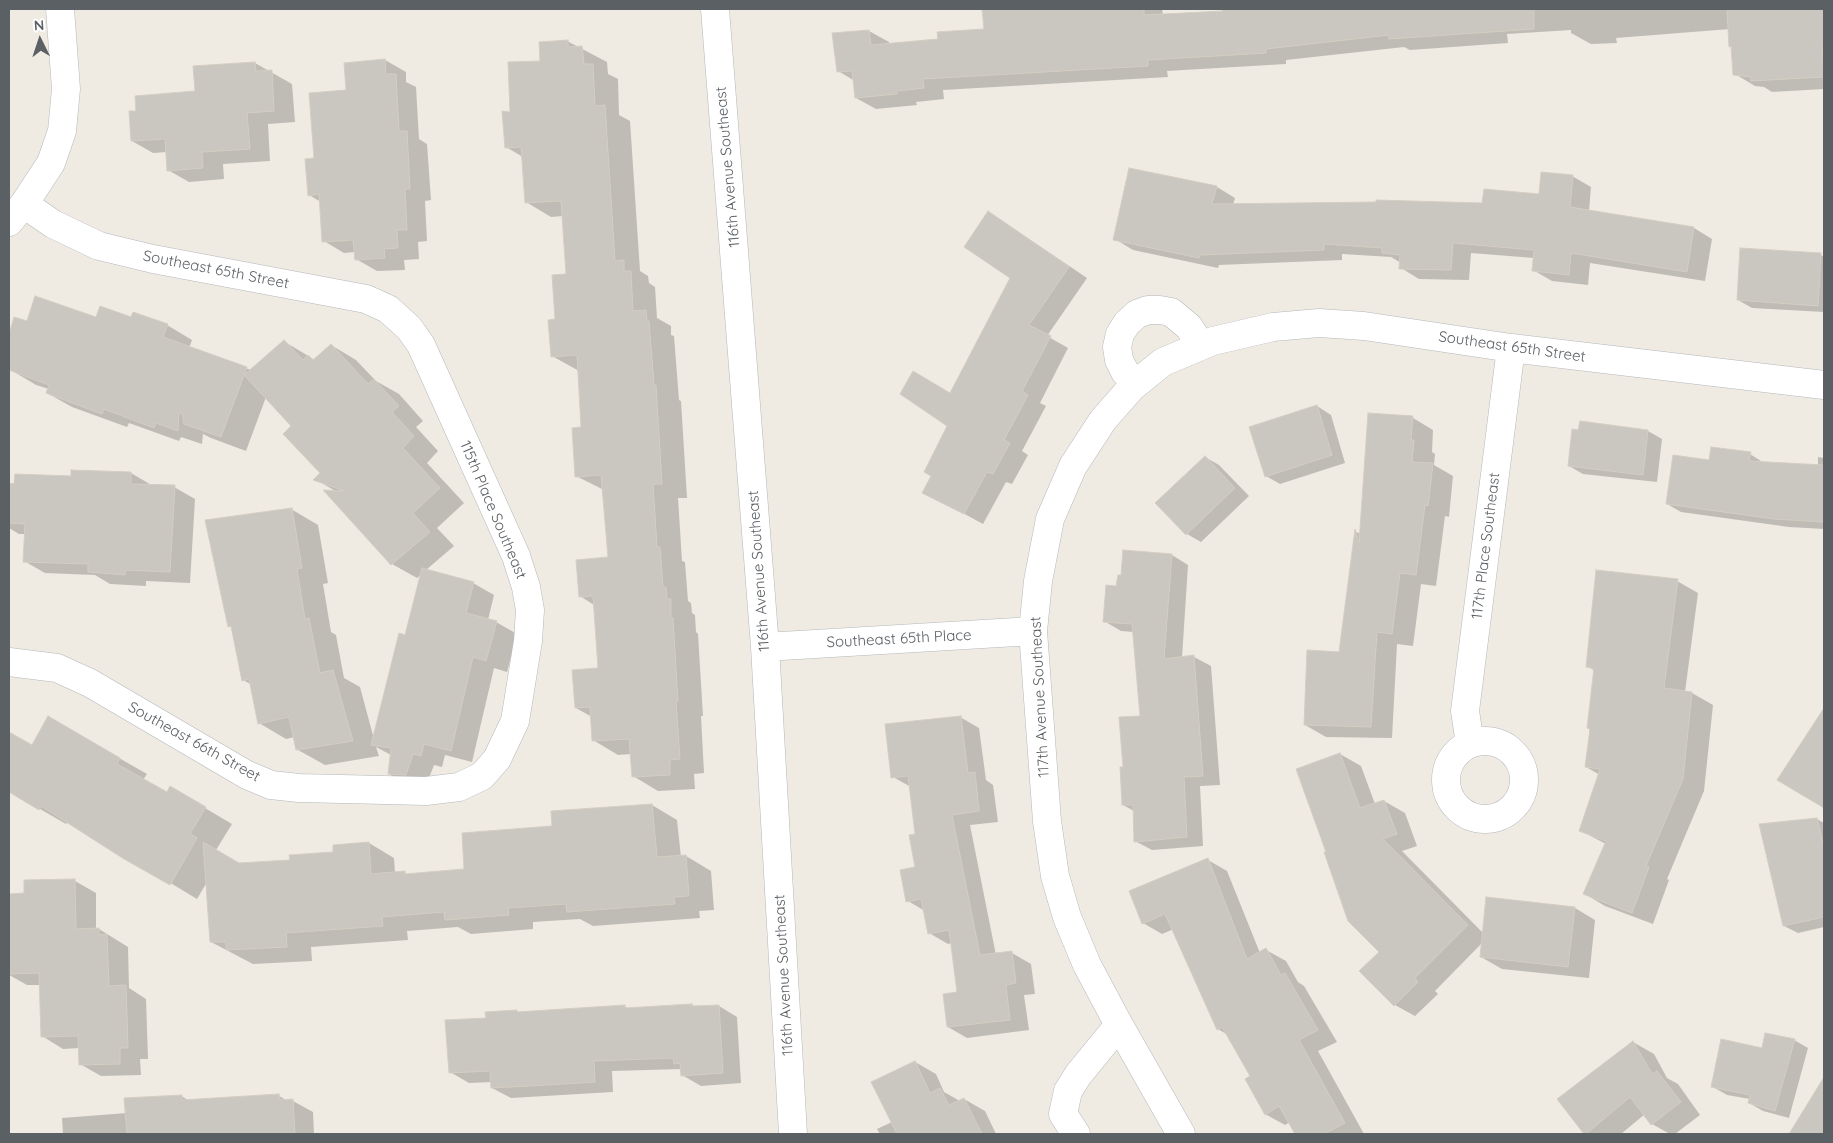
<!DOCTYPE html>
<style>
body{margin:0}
#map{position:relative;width:1833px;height:1143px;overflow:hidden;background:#efebe3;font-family:Quicksand,sans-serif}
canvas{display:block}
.frame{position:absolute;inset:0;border:10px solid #5b6065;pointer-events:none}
.north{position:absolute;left:15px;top:15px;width:50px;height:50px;-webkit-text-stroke:4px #fff;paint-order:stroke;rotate:356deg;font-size:14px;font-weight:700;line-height:20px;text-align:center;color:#5b6065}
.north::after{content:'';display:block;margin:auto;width:18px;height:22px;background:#5b6065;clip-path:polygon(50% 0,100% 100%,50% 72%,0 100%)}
</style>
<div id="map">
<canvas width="1833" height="1143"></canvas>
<div class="frame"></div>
<div class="north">N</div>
</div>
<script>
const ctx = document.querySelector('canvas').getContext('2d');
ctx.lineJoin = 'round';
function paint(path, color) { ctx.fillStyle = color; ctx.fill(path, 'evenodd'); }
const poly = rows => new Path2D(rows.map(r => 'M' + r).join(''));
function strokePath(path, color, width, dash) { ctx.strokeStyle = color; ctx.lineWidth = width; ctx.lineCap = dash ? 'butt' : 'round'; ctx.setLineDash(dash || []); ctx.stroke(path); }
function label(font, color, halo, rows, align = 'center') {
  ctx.font = font + ' Quicksand,sans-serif'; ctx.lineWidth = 4; ctx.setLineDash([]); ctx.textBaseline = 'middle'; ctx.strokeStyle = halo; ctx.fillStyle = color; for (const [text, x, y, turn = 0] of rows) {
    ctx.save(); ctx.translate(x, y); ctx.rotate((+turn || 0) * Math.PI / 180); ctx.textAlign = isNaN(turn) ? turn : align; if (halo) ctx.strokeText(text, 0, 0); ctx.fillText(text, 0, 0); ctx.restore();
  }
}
paint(poly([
 [983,9,1162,9,1163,15,1224,13,1224,9,1824,9,1824,89,1772,92,1764,87,1755,86,1735,74,1730,29,1616,38,1617,43,1591,44,1571,33,1571,30,1507,34,1508,43,1410,50,1404,47,1286,60,1286,64,1167,71,1168,77,943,90,944,99,916,102,917,105,876,109,856,98,855,81,838,71,869,31,889,42,889,44,939,40,985,30],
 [567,41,607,62,608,74,618,79,619,115,630,121,640,271,648,276,649,283,655,287,657,318,671,326,671,335,674,336,679,400,681,401,687,498,678,498,682,561,685,562,688,601,691,603,692,613,695,615,696,632,698,634,703,716,701,716,704,773,694,774,695,789,658,791,633,776,631,754,618,755,593,740,592,717,576,708,599,669,594,605,580,596,609,559,604,490,576,476,583,428,579,371,552,356,556,321,567,276,563,216,551,217,526,202,523,157,506,147,512,113,542,62],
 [385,60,406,72,406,82,416,87,419,139,427,144,431,200,425,201,427,241,418,242,419,259,404,260,405,270,377,271,356,259,355,252,344,253,324,241,321,202,309,195,315,159,348,91],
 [255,63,292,84,295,122,268,124,270,161,223,164,224,179,189,182,168,170,167,152,153,153,132,141,137,112,196,92],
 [1130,169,1217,187,1235,198,1233,205,1484,204,1540,195,1572,176,1591,187,1589,211,1694,228,1712,239,1705,281,1590,263,1588,285,1552,281,1533,270,1534,258,1471,253,1469,280,1419,279,1401,268,1401,263,1391,257,1342,254,1342,260,1219,265,1218,268,1133,250,1115,239],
 [989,213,1007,224,1087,278,1047,336,1068,348,1040,403,1046,406,1022,451,1028,455,1012,484,1006,482,983,524,924,492,932,476,949,426,951,394,1011,277],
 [1821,255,1824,257,1824,312,1752,308,1738,300],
 [15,318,28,322,132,318,167,325,192,340,189,348,251,370,285,342,315,360,331,345,356,360,376,381,399,394,423,421,416,427,438,451,427,463,464,503,437,528,454,546,426,570,473,583,494,595,488,620,496,622,517,634,507,672,494,668,472,762,445,755,442,767,434,765,426,786,410,786,389,774,391,755,376,747,379,756,325,765,298,750,295,737,286,739,259,723,252,685,243,680,233,628,229,626,291,509,318,525,328,583,323,584,331,632,336,635,344,678,360,687,374,739,406,636,422,574,417,578,392,564,337,492,315,479,322,473,293,426,266,397,246,451,211,438,203,434,202,444,181,437,179,441,129,423,127,427,72,407,47,393,49,389,36,385,11,370,13,367,9,364,9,337],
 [1317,406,1331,415,1345,463,1280,484,1266,476],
 [1413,418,1433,430,1432,452,1435,454,1434,465,1453,476,1449,517,1445,516,1436,586,1421,584,1413,646,1397,644,1392,738,1326,737,1305,725,1340,653,1356,532,1361,534],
 [1648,431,1662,439,1657,482,1583,474,1569,466],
 [1750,454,1764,463,1818,465,1818,457,1824,458,1824,529,1789,527,1681,512,1667,504,1710,462],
 [1205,457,1219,465,1249,496,1201,542,1187,534],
 [131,473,153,486,174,487,195,499,190,583,146,581,146,586,110,584,95,575,45,573,24,561,26,534,19,534,9,528,9,485],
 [1172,555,1188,565,1182,658,1194,657,1211,666,1220,785,1200,786,1203,846,1152,850,1135,841,1134,811,1123,805,1124,768,1141,718,1134,632,1121,631,1104,621,1118,587],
 [1677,581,1698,593,1685,692,1692,693,1713,705,1704,791,1667,879,1669,880,1653,924,1605,906,1585,894,1606,844,1581,831,1600,775,1586,767,1595,671,1587,666],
 [1824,711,1824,807,1779,780],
 [960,717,979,728,986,780,993,785,998,822,970,825,996,955,1012,953,1031,964,1035,994,1024,995,1029,1030,967,1038,948,1027,959,993,952,943,948,944,929,933,925,911,908,901,917,868,917,835,911,787,893,777],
 [49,718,147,774,143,780,167,794,171,788,232,824,216,850,240,864,291,861,335,853,369,843,394,858,395,873,405,873,408,875,466,870,554,827,553,812,652,805,677,820,681,857,686,856,711,871,714,910,699,911,700,918,593,926,580,919,533,922,533,929,471,934,458,927,407,931,408,940,311,947,312,961,253,964,211,942,207,882,197,899,68,821,66,824,9,791,9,733,33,746],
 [1340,754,1361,766,1375,804,1384,801,1405,813,1417,846,1402,851,1484,934,1575,908,1595,920,1589,978,1502,969,1481,957,1482,943,1435,991,1438,994,1415,1016,1395,1005,1380,952],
 [1817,819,1824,823,1824,927,1798,933,1784,926],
 [1208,860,1227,871,1260,953,1266,950,1286,961,1298,982,1304,986,1337,1042,1318,1051,1364,1134,1296,1134,1290,1122,1285,1125,1265,1114,1252,1077,1228,1035,1218,1029,1174,929,1162,934,1143,923],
 [75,881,96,893,96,930,99,929,128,947,129,988,146,999,148,1059,140,1059,141,1075,101,1076,80,1064,80,1048,63,1049,42,1036,41,985,27,985,9,975,9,895,25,894],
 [692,1005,696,1008,719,1006,737,1017,741,1083,701,1086,682,1075,682,1069,612,1071,613,1092,511,1098,492,1088,492,1082,469,1083,450,1072,487,1019,516,1011,520,1013,624,1006,629,1009],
 [1794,1040,1808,1048,1789,1118,1763,1111,1749,1103,1750,1099,1727,1095,1713,1087,1763,1049],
 [1633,1042,1654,1054,1667,1078,1678,1084,1700,1115,1675,1134,1670,1134,1652,1124,1645,1114,1621,1134,1586,1134,1559,1099],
 [915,1062,936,1074,944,1092,960,1101,964,1099,985,1111,996,1134,880,1134,877,1129,892,1122],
 [1824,1079,1824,1134,1795,1134,1792,1132],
 [181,1096,190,1101,279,1096,288,1101,293,1101,313,1112,314,1134,63,1134,62,1118,127,1113]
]), '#0003');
const building = poly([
 [982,9,1144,9,1144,15,1223,11,1222,9,1534,9,1534,29,1389,39,1389,35,1266,49,1266,53,1148,60,1148,66,923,79,924,88,897,91,897,94,855,98,852,71,837,72,832,33,869,30,871,45,938,39,937,32,984,29,982,9],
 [1727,9,1824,9,1824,44,1822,44,1824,77,1751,81,1751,77,1733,75,1731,46,1729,47,1727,9],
 [568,40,568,47,582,46,584,64,593,64,595,106,605,105,615,261,624,260,624,271,631,271,633,311,646,310,647,321,649,321,654,385,656,385,662,484,653,484,657,547,660,547,663,587,666,587,667,599,671,599,671,618,673,618,678,702,676,702,680,759,670,760,670,775,632,777,629,739,592,741,590,707,575,708,572,670,598,668,593,596,579,597,576,560,608,557,601,475,575,477,572,428,581,427,577,355,551,357,548,320,555,319,552,275,566,274,561,201,525,203,521,147,505,148,502,111,510,112,508,62,540,61,539,42,568,40],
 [385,59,386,74,396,74,399,131,407,131,410,189,405,189,407,230,397,230,398,248,384,249,385,258,355,260,353,240,322,242,319,194,308,196,305,159,314,158,309,93,346,90,344,63,385,59],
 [255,62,256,71,272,70,274,111,247,113,250,149,202,152,203,168,167,171,165,139,131,141,129,111,136,111,135,96,195,91,193,66,255,62],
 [1129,168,1217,186,1212,204,1376,202,1376,200,1482,203,1484,189,1539,194,1541,172,1573,175,1570,207,1694,227,1687,272,1571,253,1569,275,1532,271,1534,250,1453,243,1451,270,1399,269,1400,255,1382,253,1382,248,1324,244,1324,250,1200,255,1199,258,1113,240,1129,168],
 [988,211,1069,267,1029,325,1051,336,1022,391,1028,395,1004,440,1010,443,993,474,987,472,964,514,922,493,931,476,924,472,947,426,900,394,913,371,950,393,1010,278,964,247,988,211],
 [1740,248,1821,253,1818,306,1737,300,1740,248],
 [35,296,96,317,100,306,131,317,133,312,168,324,163,337,247,367,221,437,184,424,182,413,179,413,178,431,156,423,154,428,104,409,102,414,46,393,49,385,9,370,9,334,14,317,27,321,35,296],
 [284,340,303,360,308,355,313,360,331,344,368,384,374,379,399,406,392,412,414,436,403,448,440,488,413,513,430,532,391,565,323,490,345,491,313,480,320,473,283,434,291,426,244,375,284,340],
 [1317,405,1332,455,1265,477,1249,427,1317,405],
 [1368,413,1413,416,1411,440,1414,440,1412,462,1433,463,1428,506,1425,505,1416,575,1400,573,1392,634,1377,632,1371,727,1304,725,1307,650,1339,652,1355,529,1359,543,1368,413],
 [1580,421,1648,430,1643,475,1568,466,1572,429,1578,430,1580,421],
 [1711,447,1751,452,1749,461,1824,465,1824,522,1774,519,1666,504,1673,455,1709,460,1711,447],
 [1205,456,1235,488,1186,535,1155,503,1205,456],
 [71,470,131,472,131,484,175,485,170,572,126,570,125,575,88,572,88,564,23,562,25,524,9,523,9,483,14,484,15,474,71,476,71,470],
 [292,508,302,568,297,569,305,619,309,618,320,673,333,670,353,741,296,750,289,717,258,724,249,679,242,681,231,626,228,627,205,520,292,508],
 [1123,550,1172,554,1164,659,1194,655,1203,776,1184,777,1187,837,1134,842,1133,805,1122,805,1120,767,1123,767,1119,717,1140,716,1132,624,1103,622,1106,585,1116,586,1118,575,1121,575,1123,550],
 [422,568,474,582,466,613,497,621,486,661,473,657,451,751,424,744,421,756,413,754,406,775,388,774,391,748,371,745,399,633,405,635,422,568],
 [1596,570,1678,579,1664,688,1692,692,1683,779,1646,866,1649,867,1632,913,1583,894,1606,841,1579,831,1600,769,1585,767,1590,729,1587,728,1594,668,1586,667,1596,570],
 [1824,708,1824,808,1777,780,1824,708],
 [48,716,120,758,117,764,167,792,170,786,206,807,190,834,197,838,170,885,124,859,41,806,39,810,9,792,9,732,32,745,48,716],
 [961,716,968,773,975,772,979,811,952,815,980,955,1012,951,1016,983,1006,985,1010,1020,947,1027,943,994,957,992,949,930,928,934,921,899,906,902,900,870,915,867,909,835,915,834,908,776,891,778,885,724,961,716],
 [1340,753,1360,808,1384,800,1397,834,1383,839,1468,925,1415,978,1418,982,1394,1006,1359,971,1379,952,1348,921,1324,852,1326,852,1296,769,1340,753],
 [652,804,657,857,686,855,689,896,674,897,675,904,567,912,566,904,508,908,509,915,445,920,444,912,382,917,383,926,286,933,287,947,226,950,226,942,210,942,203,842,239,863,290,860,289,855,333,852,333,845,369,842,371,874,405,871,405,874,464,869,462,833,552,826,551,811,652,804],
 [1817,818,1824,847,1824,917,1783,926,1759,824,1817,818],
 [1208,858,1247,959,1266,948,1281,975,1285,973,1318,1030,1299,1040,1345,1123,1324,1134,1295,1134,1279,1106,1265,1115,1245,1079,1250,1076,1222,1027,1217,1030,1165,914,1142,924,1129,891,1208,858],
 [75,879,76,929,99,928,99,935,107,934,109,986,126,985,128,1048,120,1048,120,1064,79,1065,78,1036,41,1037,39,973,9,974,9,894,24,893,24,880,75,879],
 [1486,897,1575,907,1568,967,1480,957,1486,897],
 [692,1004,692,1006,719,1005,723,1073,681,1076,680,1063,674,1064,673,1058,594,1061,595,1082,530,1086,491,1088,490,1071,449,1073,445,1020,486,1018,485,1012,517,1010,517,1012,625,1005,625,1008,692,1004],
 [1765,1033,1795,1039,1775,1111,1748,1103,1750,1095,1711,1087,1721,1039,1762,1048,1765,1033],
 [1633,1041,1652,1074,1657,1071,1681,1102,1651,1125,1630,1097,1586,1134,1584,1134,1557,1099,1633,1041],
 [915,1061,930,1093,940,1088,949,1105,964,1098,982,1134,897,1134,871,1082,915,1061],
 [1824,1077,1824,1134,1789,1134,1824,1077],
 [279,1094,280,1100,293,1099,295,1134,127,1134,124,1098,182,1095,182,1100,279,1094]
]);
paint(building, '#cac6c0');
strokePath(building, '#d4cdc1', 1);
const minor = poly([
 [715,9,765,647,793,1134],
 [9,222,24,204,51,163,62,131,66,89,60,9],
 [1136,383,1125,372,1119,360,1117,347,1120,334,1127,323,1137,314,1148,310,1160,310,1171,312,1189,327,1201,346],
 [765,647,1033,631],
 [9,662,57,668,90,683,247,775,271,785,299,788,426,791,459,787,482,776,497,759,515,721,528,641,530,610,526,587,516,556,421,345,409,328,388,309,366,299,153,259,99,246,53,224,24,204],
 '1446 780a39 39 0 1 1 78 0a39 39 0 1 1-78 0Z',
 [1470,744,1465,711,1511,348],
 [1076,1134,1063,1114,1068,1091,1078,1075,1119,1025],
 [1181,1134,1119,1025,1087,965,1067,917,1055,876,1047,821,1033,631,1038,581,1050,519,1073,466,1103,420,1132,387,1163,362,1213,341,1273,327,1319,323,1364,326,1511,348,1824,385]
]);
strokePath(minor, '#b4b7bb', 29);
strokePath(minor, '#fff', 28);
label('15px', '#5b6065', '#fff', [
 ["116th Avenue Southeast",728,167,-95],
 ["Southeast 65th Street",216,270,11],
 ["Southeast 65th Street",1512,347,8],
 ["115th Place Southeast",493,510,67],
 ["117th Place Southeast",1486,546,-83],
 ["116th Avenue Southeast",759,571,-94],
 ["Southeast 65th Place",899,639,-3],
 ["117th Avenue Southeast",1040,697,-93],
 ["Southeast 66th Street",194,742,29],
 ["116th Avenue Southeast",784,975,-93]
]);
</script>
